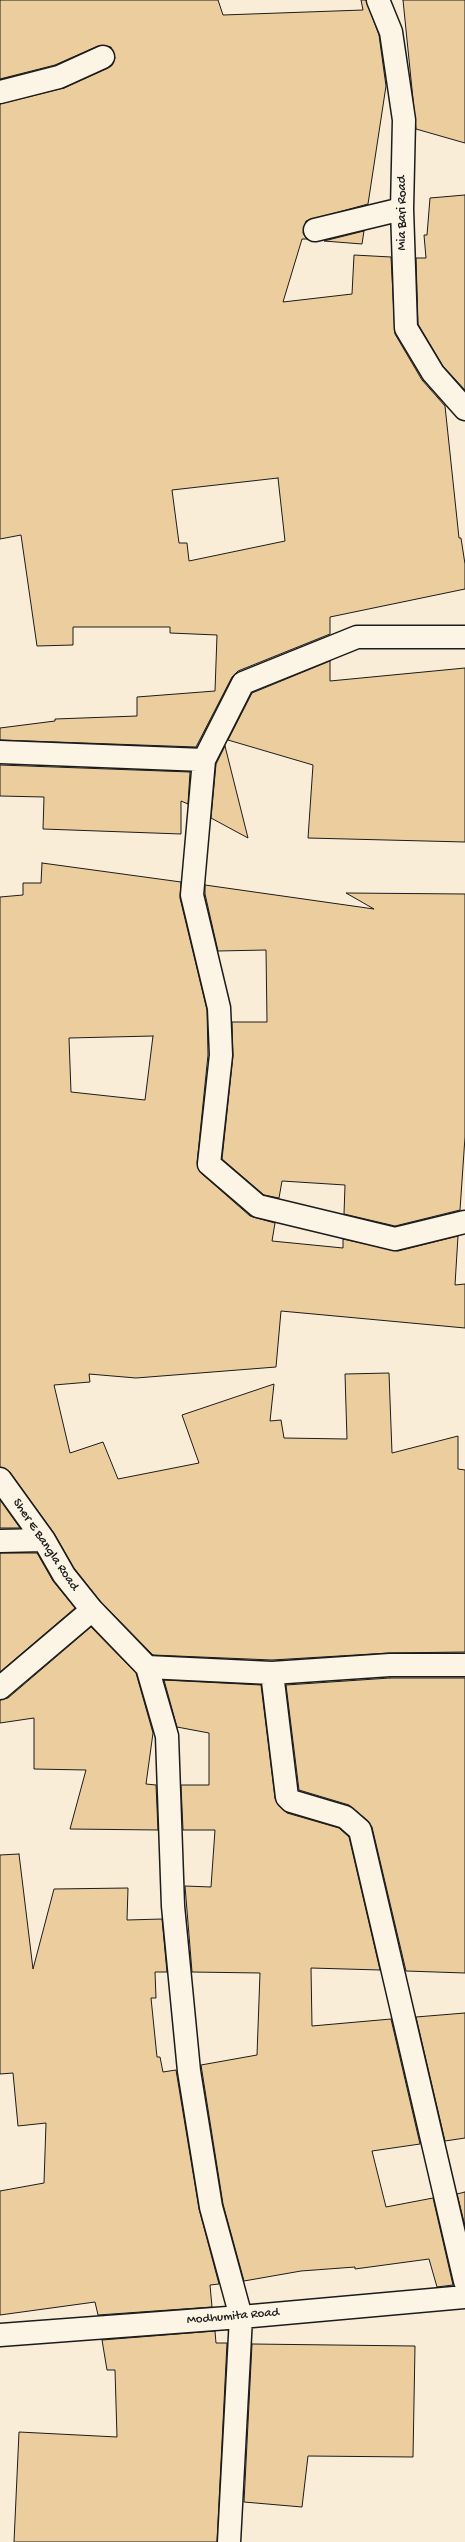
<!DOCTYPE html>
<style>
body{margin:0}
canvas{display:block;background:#f9edd7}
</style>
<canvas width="465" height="2542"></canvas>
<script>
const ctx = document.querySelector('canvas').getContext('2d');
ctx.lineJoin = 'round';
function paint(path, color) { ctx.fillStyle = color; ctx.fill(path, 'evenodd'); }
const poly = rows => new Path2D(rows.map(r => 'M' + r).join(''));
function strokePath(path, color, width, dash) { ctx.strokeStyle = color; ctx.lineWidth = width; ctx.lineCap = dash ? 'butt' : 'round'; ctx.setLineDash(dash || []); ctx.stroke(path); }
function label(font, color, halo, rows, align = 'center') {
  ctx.font = font + ' "Gochi Hand",sans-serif'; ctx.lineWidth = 3.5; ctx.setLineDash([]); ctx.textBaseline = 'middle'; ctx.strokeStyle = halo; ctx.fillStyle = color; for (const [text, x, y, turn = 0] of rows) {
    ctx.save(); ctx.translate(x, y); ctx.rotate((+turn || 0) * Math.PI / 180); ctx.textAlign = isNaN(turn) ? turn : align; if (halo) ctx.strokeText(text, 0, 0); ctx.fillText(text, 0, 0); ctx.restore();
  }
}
const building = poly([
 [0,0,218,0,223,15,363,10,361,0,366,0,379,35,386,86,368,204,306,221,303,233,307,239,302,239,283,302,352,294,354,255,391,257,395,334,422,380,445,406,459,538,461,538,465,564,465,589,330,617,330,634,238,671,232,677,196,747,0,740,0,728,55,721,55,719,137,716,137,697,215,691,217,635,170,633,170,627,73,627,73,645,37,646,21,535,0,539,0,104,64,88,108,68,115,58,111,47,98,46,55,65,0,79,0,0],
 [278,478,285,541,189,561,187,543,179,543,172,490,278,478],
 [403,0,465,0,465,143,416,129,403,0],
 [465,195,465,390,443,366,418,324,416,258,426,258,424,235,427,235,430,198,465,195],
 [364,231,362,244,324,241,364,231],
 [330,661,330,681,465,668,465,842,308,838,313,765,228,740,252,693,330,661],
 [225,746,248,838,211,818,216,764,225,746],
 [0,765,190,772,188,804,181,801,181,834,43,829,44,797,0,796,0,765],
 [42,863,181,882,180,898,207,1010,208,1055,197,1163,201,1173,250,1216,275,1223,272,1241,343,1248,343,1239,398,1251,458,1236,455,1285,465,1284,465,1328,281,1311,276,1367,136,1378,89,1374,90,1382,54,1385,70,1453,103,1442,118,1479,199,1463,182,1415,274,1384,270,1421,281,1420,284,1438,347,1439,345,1374,389,1373,392,1453,458,1436,458,1469,465,1470,465,1652,389,1653,272,1660,153,1655,101,1602,74,1568,54,1533,10,1472,0,1467,0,897,23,895,23,883,41,883,42,863],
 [153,1036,145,1100,71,1092,69,1038,153,1036],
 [205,885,374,909,346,893,465,894,465,1137,460,1210,395,1226,344,1214,345,1185,282,1181,279,1198,264,1195,222,1159,233,1056,232,1022,267,1022,266,950,218,951,205,894,205,885],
 [0,1500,20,1528,0,1528,0,1500],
 [0,1553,37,1553,53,1581,75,1608,0,1672,0,1553],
 [91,1627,136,1673,153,1733,146,1784,156,1785,158,1830,70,1829,86,1770,34,1769,34,1718,0,1723,0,1700,8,1698,91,1627],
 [390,1678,465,1678,465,1973,406,1971,372,1827,368,1821,349,1805,299,1790,286,1685,390,1678],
 [164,1680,261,1685,275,1798,278,1805,287,1813,339,1828,349,1837,380,1970,311,1968,312,2026,391,2019,420,2144,372,2151,386,2207,433,2198,453,2285,437,2287,429,2259,355,2269,355,2267,301,2271,244,2281,223,2204,201,2065,257,2055,260,1973,192,1972,185,1886,211,1887,215,1830,183,1830,181,1785,209,1785,209,1733,177,1727,164,1680],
 [19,1854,33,1969,54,1889,128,1888,127,1920,162,1919,167,1972,155,1972,156,1998,151,1998,157,2057,160,2057,163,2072,176,2070,199,2209,219,2284,210,2285,212,2307,98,2315,95,2302,0,2315,0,2191,44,2183,46,2123,18,2126,13,2073,0,2074,0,1855,19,1854],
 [465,2013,465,2138,445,2141,416,2017,465,2013],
 [465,2192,465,2226,457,2194,465,2192],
 [215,2331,216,2343,227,2343,217,2542,14,2542,19,2432,117,2437,115,2370,107,2370,102,2340,215,2331],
 [252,2344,415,2346,413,2457,308,2456,302,2507,244,2502,252,2344]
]);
paint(building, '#eccd9e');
strokePath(building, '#1c1c1c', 1);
const street = poly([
 [378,0,391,32,404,120,402,209,406,328,433,373,465,409],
 [0,92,59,77,103,57],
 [315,230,402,209],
 [465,637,357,637,243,683,204,760,192,895,219,1008,221,1055,209,1164,258,1206,395,1239,465,1222],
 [0,752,204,760],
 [0,1479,44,1540,64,1575,92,1610,147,1667,167,1736,173,1906,189,2071,211,2207,241,2317,229,2542],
 [0,1541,44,1540],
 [147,1667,272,1673,390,1665,465,1665],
 [272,1673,287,1797,291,1801,345,1817,360,1830,465,2281],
 [0,1688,92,1610],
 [0,2335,241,2317,465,2297]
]);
strokePath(street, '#1c1c1c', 25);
strokePath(street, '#fcf5e5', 22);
label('13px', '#1c1c1c', '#fcf5e5', [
 ["Mia Bari Road",403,213,-90],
 ["Sher E Bangla Road",45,1545,56],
 ["Modhumita Road",233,2317,-5]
]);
</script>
